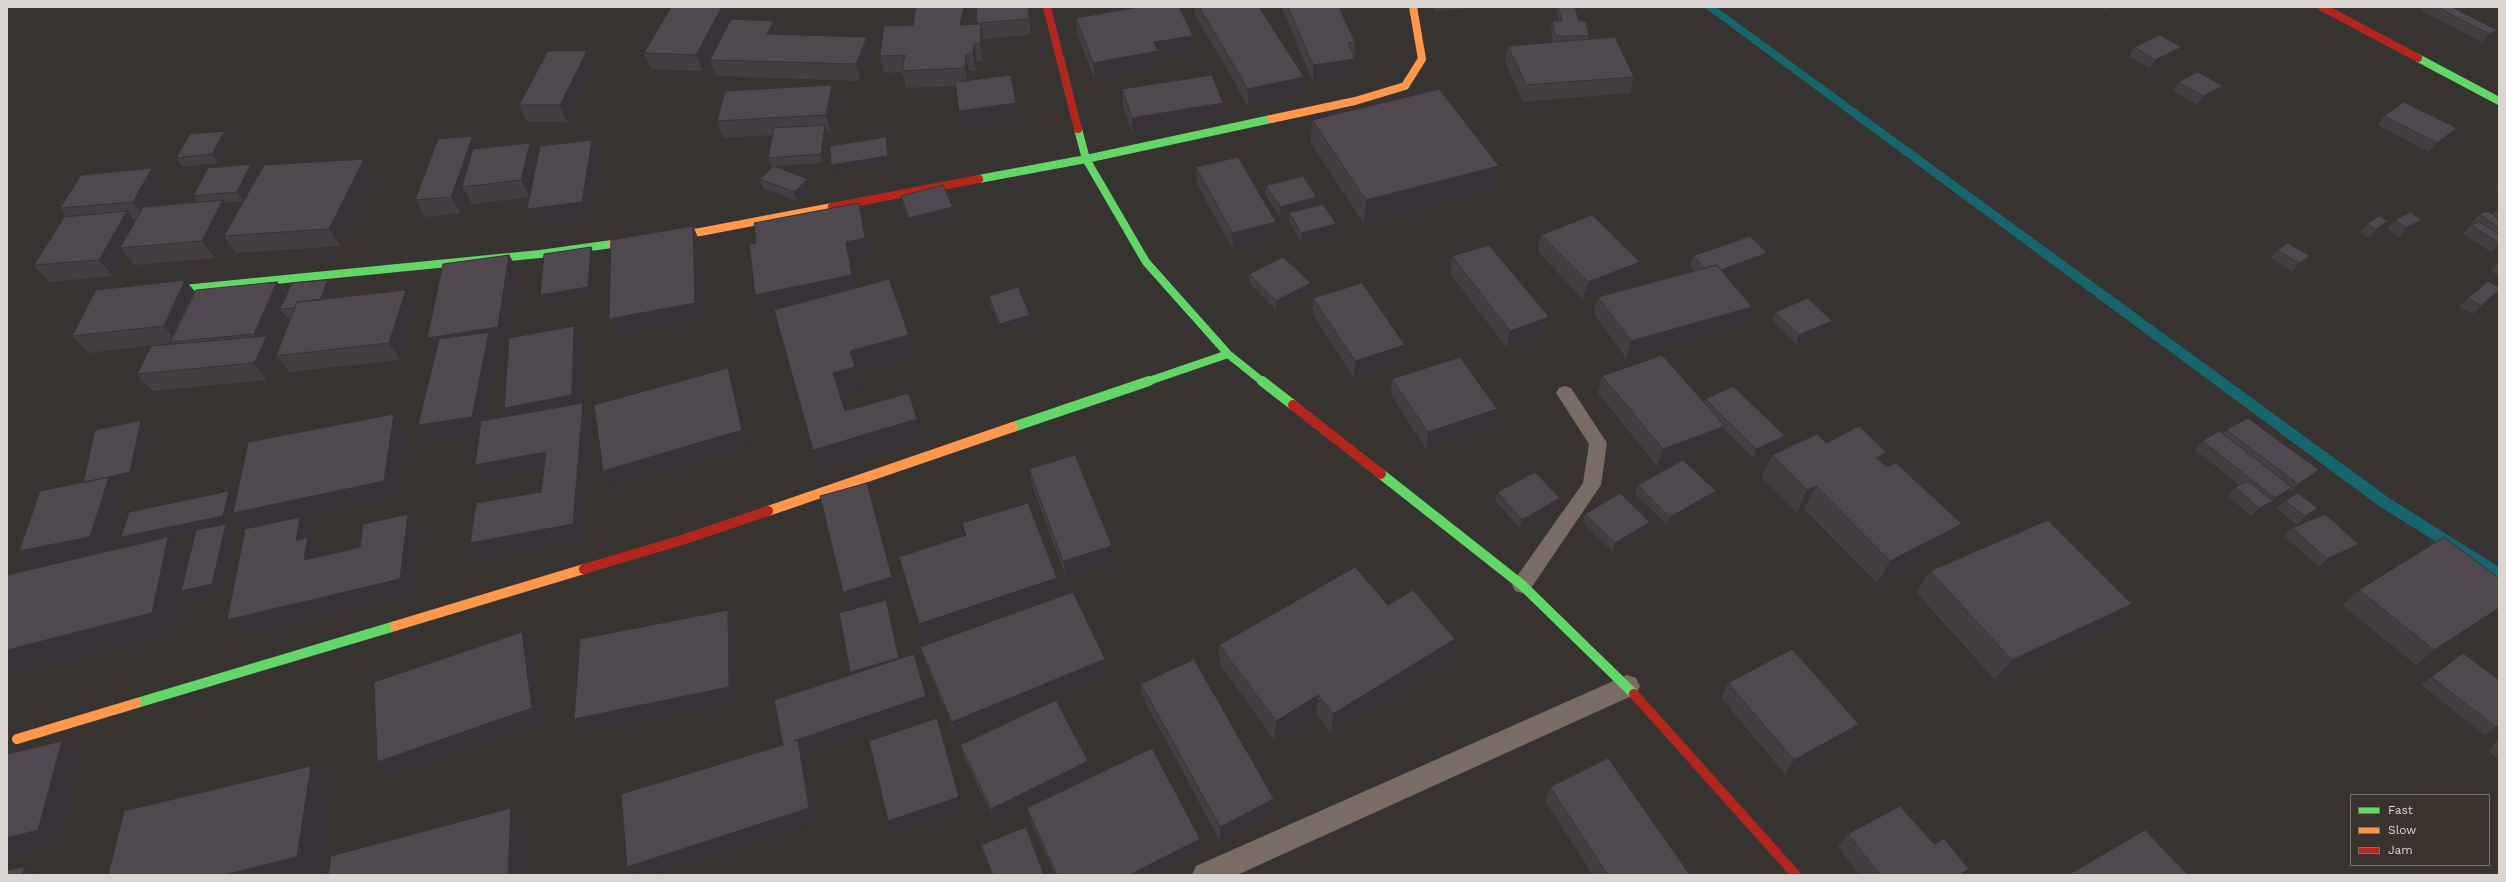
<!DOCTYPE html>
<style>
body{margin:0}
#map{position:relative;width:2506px;height:882px;overflow:hidden;background:#373330;font-family:"Work Sans",sans-serif}
canvas{display:block}
.frame{position:absolute;inset:0;border:8px solid #dbd6d3;pointer-events:none}
.legend{position:absolute;left:2350px;top:794px;width:140px;height:72px;box-sizing:border-box;background:#3a322d;border:1px solid #7a746f;margin:0;padding:5px 7px;list-style:none;font-size:12px;color:#dbd6d3}
.legend li{display:flex;align-items:center;gap:8px;height:20px}
.legend b{width:20px;border:1px solid #7a746f}
</style>
<div id="map">
<canvas width="2506" height="882"></canvas>
<div class="frame"></div>
<ul class="legend">
<li><b style="height:5px;background:#63d668"></b>Fast</li>
<li><b style="height:5px;background:#ff974d"></b>Slow</li>
<li><b style="height:5px;background:#b3261e"></b>Jam</li>
</ul>
</div>
<script>
const ctx = document.querySelector('canvas').getContext('2d');
ctx.lineJoin = 'round';
const poly = rows => new Path2D(rows.map(r => 'M' + r).join(''));
function paint(path, color) { ctx.fillStyle = color; ctx.fill(path, 'evenodd'); }
function strokePath(path, color, width, dash) { ctx.strokeStyle = color; ctx.lineWidth = width; ctx.lineCap = dash ? 'butt' : 'round'; ctx.setLineDash(dash || []); ctx.stroke(path); }
paint(poly([
 [1704,7,1716,7,2389,498,2499,567,2499,581,2379,506,1704,7]
]), '#17656d');
paint(poly([
 [1565,386,1571,388,1607,443,1601,485,1529,591,1522,593,1515,591,1512,585,1515,579,1583,483,1589,444,1556,393,1559,388,1565,386]
]), '#786c65');
paint(poly([
 [1627,675,1636,678,1640,686,1636,694,1237,875,1192,875,1196,866,1627,675]
]), '#786c65');
strokePath(poly([
 [2418,58,2499,101],
 [1078,129,1086,159,1146,262,1228,354,1263,382],
 [979,179,1086,159,1271,119],
 [163,291,540,254,612,244],
 [1146,382,1228,354]
]), '#63d668', 8);
strokePath(poly([
 [1262,381,1293,405],
 [1013,427,1149,381],
 [1381,474,1522,585,1634,694],
 [137,703,395,626]
]), '#63d668', 10);
strokePath(poly([
 [1271,119,1355,101,1405,86,1422,59,1413,7],
 [612,244,700,232,832,207]
]), '#ff974d', 8);
strokePath(poly([
 [768,511,1013,427],
 [395,626,584,569],
 [17,739,137,703]
]), '#ff974d', 10);
strokePath(poly([
 [1047,7,1078,129],
 [2322,7,2418,58],
 [832,207,979,179]
]), '#b3261e', 8);
strokePath(poly([
 [1293,405,1381,474],
 [584,569,682,540,768,511],
 [1634,694,1796,875]
]), '#b3261e', 10);
paint(poly([
 [381,7,436,7,381,8],
 [976,7,1030,7,1031,35,984,39,983,61,977,61,976,71,969,71,968,81,1019,120,962,128,955,86,906,88,902,72,884,73,880,56,913,25,969,9,966,25,977,24],
 [1113,7,1179,7,1193,36,1194,52,1158,58,1159,68,1095,80,1077,35,1076,18,1114,11],
 [1195,7,1259,7,1304,77,1303,94,1248,106,1195,15],
 [1281,7,1353,7,1340,9,1355,42,1354,76,1313,82],
 [1433,7,1485,7,1434,11],
 [1558,7,1579,21,1589,36,1589,39,1634,77,1630,93,1523,102,1505,62,1508,46,1553,42,1551,30,1552,21,1558,21,1557,15],
 [2101,7,2118,7,2106,10],
 [2424,7,2452,7,2497,30,2491,38,2482,42,2421,11],
 [731,17,702,71,651,69,644,53],
 [774,21,778,34,871,54,860,81,716,76,710,60],
 [2134,47,2182,47,2177,56,2150,69,2129,56],
 [587,51,595,68,567,122,527,122,519,105],
 [2178,82,2217,95,2197,105,2173,91],
 [1122,89,1223,103,1223,120,1133,135,1123,106],
 [837,102,831,132,827,132,828,133,823,163,775,166,808,179,811,188,797,201,763,188,760,179,774,166,771,167,768,158,772,135,723,138,717,121],
 [2384,116,2449,137,2429,152,2377,125],
 [1312,120,1499,166,1495,189,1364,224,1311,143],
 [473,136,479,148,530,143,538,159,599,156,590,219,536,226,527,209,530,197,472,204,467,195,460,213,425,217,415,200],
 [231,140,218,163,183,167,176,158],
 [364,159,374,176,341,246,236,253,225,238,215,258,134,265,125,255,113,276,49,282,34,265,67,217,60,208,165,185,153,206,198,202,193,196,258,173,244,200],
 [244,201,235,217,224,203],
 [1196,167,1276,238,1233,250,1197,184],
 [2499,185,2499,192,2495,190],
 [1266,186,1316,206,1335,233,1301,242,1289,221,1289,214,1279,216,1265,194],
 [901,196,953,207,955,216,911,227,903,205],
 [2499,210,2499,247,2498,248,2491,252,2463,234,2471,225,2473,225,2471,223,2479,214,2492,214,2494,211],
 [2395,220,2415,229,2399,237,2387,229],
 [2367,224,2381,230,2369,238,2360,233],
 [1541,235,1635,279,1583,299,1538,252],
 [2277,250,2310,256,2303,265,2292,272,2271,258],
 [1452,256,1549,317,1545,334,1506,347,1450,273],
 [1693,256,1764,262,1726,275,1746,324,1626,358,1594,314,1598,297,1695,270,1690,265],
 [2499,263,2499,276,2491,271],
 [1249,274,1311,283,1311,292,1276,310,1249,283],
 [328,280,334,289,330,298,406,290,417,307,400,360,289,372,278,357,267,380,152,391,137,374,172,344,171,343,88,353,72,336,195,292,277,282,287,295],
 [283,313,287,318,291,318,278,351,271,341],
 [2499,287,2499,291,2493,297,2473,314,2459,307,2468,298],
 [989,296,1030,315,1032,324,1002,332,990,304],
 [1313,298,1403,362,1354,378,1313,315],
 [1775,312,1828,330,1796,344,1772,321],
 [1602,376,1704,402,1705,399,1785,436,1781,444,1753,458,1724,429,1718,443,1657,466,1598,393],
 [1392,379,1494,425,1426,449,1391,395],
 [2226,430,2311,479,2291,492,2289,491,2285,496,2268,506,2265,510,2251,516,2228,496,2235,487,2240,485,2195,450,2202,441,2223,434],
 [1826,443,1886,452,1881,462,1887,467,1962,524,1947,546,1877,583,1804,509,1797,512,1762,477,1772,455],
 [1029,469,1115,562,1066,577,1032,485],
 [1638,485,1716,491,1712,500,1667,525,1635,494],
 [1497,492,1560,498,1558,507,1520,528,1495,501],
 [2285,501,2318,508,2310,516,2297,525,2277,509],
 [1585,514,1650,522,1647,530,1612,551,1583,522],
 [2292,528,2359,544,2350,552,2319,567,2284,536],
 [1930,571,2132,604,2114,625,1995,680,1916,592],
 [2499,578,2499,610,2416,665,2342,605,2359,590],
 [1388,605,1451,660,1331,734,1317,715,1275,741,1220,665,1219,645],
 [920,647,1105,659,1107,674,957,737,925,662],
 [2431,677,2499,725,2485,735,2421,685],
 [1728,683,1849,738,1785,774,1721,698],
 [1141,684,1274,799,1274,813,1220,841,1143,698],
 [2499,738,2499,760,2488,751],
 [960,745,1088,761,1091,775,995,822,965,760],
 [1550,787,1690,875,1593,875,1545,801],
 [1027,808,1201,852,1156,875,1055,875,1031,822],
 [1848,834,1934,844,1964,875,1859,875,1838,847]
]), '#443e43');
paint(poly([
 [722,7,727,7,731,17,702,71,696,55],
 [964,7,969,7,969,9,964,42,960,25],
 [1028,7,1030,7,1031,35,1029,19],
 [1114,7,1154,7,1115,13],
 [1332,7,1353,7,1331,10],
 [2108,7,2118,7,2106,10],
 [774,21,779,37,767,34],
 [981,24,984,41,983,61,980,44],
 [2497,30,2491,38,2482,42,2489,34],
 [1193,36,1194,52,1158,58,1159,68,1095,80,1093,63,1154,42],
 [867,37,871,54,860,81,856,64],
 [974,44,977,61,976,71,973,54],
 [2182,47,2177,56,2150,69,2155,60],
 [587,51,595,68,567,122,560,105],
 [966,54,969,71,968,85,965,68],
 [1355,59,1354,76,1313,82,1313,65],
 [1304,77,1303,94,1248,106,1248,89],
 [832,85,837,102,831,132,826,115],
 [2223,86,2217,95,2197,105,2203,96],
 [1016,103,1019,120,962,128,959,111],
 [1223,103,1223,120,1133,135,1132,118],
 [825,125,828,133,823,163,821,154],
 [2457,128,2449,137,2429,152,2437,143],
 [225,131,231,140,218,163,212,154],
 [473,136,482,153,462,187,467,195,460,213,451,197],
 [886,137,888,146,890,165,834,173,831,165],
 [592,140,599,156,590,219,536,226,527,209],
 [530,143,538,160,530,197,521,180],
 [364,159,374,176,341,246,329,229],
 [251,164,258,173,244,201,237,192],
 [1499,166,1495,189,1364,224,1366,200],
 [152,168,165,185,147,219,133,202],
 [808,179,811,188,797,201,794,192],
 [1317,197,1316,206,1289,213,1289,214,1279,216,1280,207],
 [223,200,235,217,224,236,225,238,215,258,202,241],
 [859,203,863,220,870,255,851,259,857,292,761,312,755,295,846,242],
 [953,207,955,216,911,227,909,218],
 [127,211,140,228,120,248,125,255,113,276,99,260],
 [2422,220,2415,229,2399,237,2406,228],
 [2388,221,2381,230,2369,238,2376,229],
 [1276,222,1276,238,1233,250,1232,233],
 [1336,224,1335,233,1301,242,1301,233],
 [693,226,700,242,702,320,618,336,609,319],
 [2499,243,2499,247,2498,248,2491,252],
 [591,247,595,256,592,296,545,304,540,295],
 [1767,253,1764,262,1707,282,1710,273],
 [509,255,519,271,507,343,497,345,499,349,482,433,430,442,418,425,438,354,427,338],
 [2310,256,2303,265,2292,272,2299,263],
 [1640,262,1635,279,1583,299,1588,282],
 [185,280,199,296,177,342,164,326],
 [328,280,334,289,324,314,318,306],
 [277,282,289,299,280,309,283,313,271,341,280,353,276,356,278,357,267,380,254,363,263,345,254,334],
 [1311,283,1311,292,1276,310,1276,301],
 [406,290,417,307,400,360,389,343],
 [2499,290,2493,297,2473,314,2481,306],
 [1752,307,1746,324,1626,358,1631,341],
 [1030,315,1032,324,1002,332,1000,324],
 [1549,317,1545,334,1506,347,1510,331],
 [1832,321,1828,330,1796,344,1799,335],
 [574,326,583,343,581,411,514,425,504,408],
 [909,335,915,357,858,374,863,390,841,396,853,434,833,373,850,351],
 [1405,345,1403,362,1354,378,1355,361],
 [728,368,735,385,749,447,612,487,603,471],
 [583,403,592,420,583,540,482,559,470,543,573,524],
 [1497,409,1494,425,1426,449,1428,432],
 [394,414,406,430,397,497,301,517,314,532,312,542,322,553,318,576,247,529,234,514,231,525,227,526,234,533,221,592,189,599,183,593,176,634,7,677,7,650,130,546,121,537,229,491,237,500],
 [226,526,190,558,169,538],
 [917,419,923,441,821,472,813,450],
 [141,420,149,429,139,480,117,485,125,493,107,553,38,567,19,551,92,491],
 [1725,426,1718,443,1657,466,1663,449],
 [1785,436,1781,444,1753,458,1756,449],
 [546,452,556,468,486,481,475,465],
 [1886,452,1874,475,1876,458],
 [2319,470,2311,479,2291,492,2298,484],
 [867,483,872,499,897,593,849,607,843,592],
 [1816,486,1804,509,1797,512,1807,490],
 [2292,487,2285,496,2268,506,2265,510,2251,516,2259,508,2272,502,2275,498],
 [1716,491,1712,500,1667,525,1670,517],
 [1560,498,1558,507,1520,528,1522,520],
 [2318,508,2310,516,2297,525,2305,516],
 [408,514,420,529,413,595,243,636,227,620,400,579],
 [1650,522,1647,530,1612,551,1615,543],
 [1962,524,1947,546,1877,583,1890,561],
 [2359,544,2350,552,2319,567,2327,559],
 [1112,546,1115,562,1066,577,1063,561],
 [1057,578,1060,594,924,639,919,624],
 [886,600,889,608,902,666,853,680,850,672],
 [2132,604,2114,625,1995,680,2012,660],
 [2499,608,2499,610,2416,665,2434,650],
 [728,610,736,625,737,702,585,733,574,719],
 [522,632,534,648,544,723,391,776,377,762],
 [1455,639,1451,660,1331,734,1333,714],
 [914,654,920,669,932,711,805,754,817,822,652,875,634,875,627,867,794,741],
 [1105,659,1107,674,957,737,952,722],
 [1318,695,1317,715,1275,741,1276,721],
 [937,718,942,733,964,810,895,835,888,821],
 [1859,724,1849,738,1785,774,1794,760],
 [62,741,82,755,59,844,7,857,7,838],
 [1088,761,1091,775,995,822,991,809],
 [311,766,333,785,320,875,224,875],
 [1274,799,1274,813,1220,841,1220,827],
 [511,808,528,827,527,875,508,875],
 [1200,839,1201,852,1156,875,1129,875],
 [25,867,39,875,22,875],
 [1969,869,1964,875,1959,875]
]), '#373237');
const building = poly([
 [671,7,722,7,696,55,644,53,671,7],
 [916,7,964,7,960,25,981,24,980,44,974,44,973,54,966,54,965,68,902,71,905,55,880,56,884,26,913,25,916,7],
 [976,7,1028,7,1029,19,977,23,976,7],
 [1139,7,1179,7,1193,36,1154,42,1158,51,1093,63,1076,18,1139,7],
 [1199,7,1259,7,1304,77,1248,89,1199,7],
 [1288,7,1339,7,1355,42,1348,43,1355,59,1313,65,1288,7],
 [1558,7,1575,7,1579,21,1586,21,1589,36,1555,36,1552,21,1562,21,1558,7],
 [2437,7,2452,7,2497,30,2489,34,2437,7],
 [731,19,774,21,767,34,867,37,856,64,710,60,731,19],
 [2160,35,2182,47,2155,60,2134,47,2160,35],
 [1615,37,1634,77,1526,85,1508,46,1615,37],
 [548,51,587,51,560,105,519,105,548,51],
 [2198,72,2223,86,2203,96,2178,82,2198,72],
 [1011,75,1016,103,959,111,955,82,1011,75],
 [1212,75,1223,103,1132,118,1122,89,1212,75],
 [832,85,826,115,717,121,725,91,832,85],
 [1439,89,1499,166,1366,200,1312,120,1439,89],
 [2404,102,2457,128,2437,143,2384,116,2404,102],
 [825,125,821,154,768,158,774,128,825,125],
 [225,131,212,154,176,158,190,134,225,131],
 [473,136,451,197,415,200,438,139,473,136],
 [886,137,888,156,831,165,830,146,886,137],
 [592,140,582,202,527,209,540,146,592,140],
 [530,143,521,180,462,187,473,149,530,143],
 [1238,157,1276,222,1232,233,1196,167,1238,157],
 [364,159,329,229,224,236,264,165,364,159],
 [251,164,237,192,193,196,208,168,251,164],
 [774,166,808,179,794,192,760,179,774,166],
 [152,168,133,202,60,208,81,175,152,168],
 [1303,176,1317,197,1280,207,1266,186,1303,176],
 [943,185,953,207,909,218,901,196,943,185],
 [223,200,202,241,120,248,143,207,223,200],
 [859,203,865,238,846,242,852,275,755,295,749,244,756,243,754,223,859,203],
 [1323,204,1336,224,1301,233,1289,213,1323,204],
 [2499,210,2499,214,2494,211,2499,210],
 [127,211,99,260,34,265,64,217,127,211],
 [2488,211,2499,219,2499,228,2479,214,2488,211],
 [2410,212,2422,220,2406,228,2395,220,2410,212],
 [1592,215,1640,262,1588,282,1541,235,1592,215],
 [2379,216,2388,221,2376,229,2367,224,2379,216],
 [2479,222,2499,234,2499,243,2471,225,2479,222],
 [693,226,695,303,609,319,611,240,693,226],
 [1750,236,1767,253,1721,270,1717,265,1704,268,1693,256,1750,236],
 [2288,243,2310,256,2299,263,2277,250,2288,243],
 [1489,245,1549,317,1510,331,1452,256,1489,245],
 [591,247,588,287,540,295,544,254,591,247],
 [509,255,498,327,427,338,443,264,509,255],
 [1283,257,1311,283,1276,301,1249,274,1283,257],
 [1717,265,1752,307,1631,341,1598,297,1717,265],
 [889,279,909,335,850,351,855,367,833,373,845,411,909,393,917,419,813,450,774,310,889,279],
 [185,280,164,326,72,336,96,290,185,280],
 [328,280,320,300,297,302,295,308,280,309,292,283,328,280],
 [2488,281,2499,287,2499,290,2481,306,2468,298,2488,281],
 [277,282,254,334,170,342,196,290,277,282],
 [1362,283,1405,345,1355,361,1313,298,1362,283],
 [1018,287,1030,315,1000,324,989,296,1018,287],
 [406,290,389,343,276,356,297,302,406,290],
 [1808,298,1832,321,1799,335,1775,312,1808,298],
 [574,326,572,395,504,408,509,338,574,326],
 [489,332,472,417,418,425,439,339,489,332],
 [267,336,254,363,137,374,151,346,267,336],
 [1662,355,1725,426,1663,449,1602,376,1662,355],
 [1460,357,1497,409,1428,432,1392,379,1460,357],
 [728,368,742,430,603,471,594,405,728,368],
 [1733,386,1785,436,1756,449,1705,399,1733,386],
 [583,403,573,524,470,543,476,503,541,492,546,452,475,465,481,421,583,403],
 [394,414,384,481,233,513,248,442,394,414],
 [2248,418,2319,470,2298,484,2226,430,2248,418],
 [141,420,130,472,83,483,95,430,141,420],
 [1859,426,1886,452,1876,458,1887,467,1896,463,1962,524,1890,561,1816,486,1807,490,1772,455,1817,434,1826,443,1859,426],
 [2219,431,2292,487,2275,498,2202,441,2219,431],
 [1075,455,1112,546,1063,561,1029,469,1075,455],
 [1683,460,1716,491,1670,517,1638,485,1683,460],
 [1535,472,1560,498,1522,520,1497,492,1535,472],
 [109,477,90,537,19,551,40,491,109,477],
 [2248,481,2273,501,2259,508,2235,487,2248,481],
 [867,483,892,577,843,592,820,496,867,483],
 [229,491,223,516,121,537,129,512,229,491],
 [1620,493,1650,522,1615,543,1585,514,1620,493],
 [2298,493,2318,508,2305,516,2285,501,2298,493],
 [1028,503,1057,578,919,624,899,557,966,535,962,523,1028,503],
 [408,514,400,579,227,620,245,529,300,517,296,541,308,537,304,560,360,547,363,524,408,514],
 [2325,514,2359,544,2327,559,2292,528,2325,514],
 [2048,520,2132,604,2012,660,1930,571,2048,520],
 [226,524,212,584,181,591,196,530,226,524],
 [168,537,152,613,7,650,7,575,168,537],
 [2444,537,2499,578,2499,608,2434,650,2359,590,2444,537],
 [1355,567,1388,605,1413,590,1455,639,1333,714,1318,695,1276,721,1219,645,1355,567],
 [1073,592,1105,659,952,722,920,647,1073,592],
 [886,600,899,658,850,672,839,613,886,600],
 [728,610,729,687,574,719,580,639,728,610],
 [522,632,532,708,377,762,374,682,522,632],
 [1792,649,1859,724,1794,760,1728,683,1792,649],
 [2463,653,2499,680,2499,725,2496,727,2431,677,2463,653],
 [914,654,926,696,794,741,798,740,809,808,627,867,621,794,783,745,774,700,914,654],
 [1194,659,1274,799,1220,827,1141,684,1194,659],
 [1056,700,1088,761,991,809,960,745,1056,700],
 [937,718,959,797,888,821,869,741,937,718],
 [62,741,38,830,7,838,7,754,62,741],
 [1152,748,1200,839,1129,875,1057,875,1027,808,1152,748],
 [1608,758,1690,875,1608,875,1550,787,1608,758],
 [311,766,297,857,224,875,108,875,124,811,311,766],
 [1900,806,1934,844,1944,839,1969,869,1959,875,1880,875,1848,834,1900,806],
 [511,808,508,875,328,875,331,856,511,808],
 [1026,827,1044,875,993,875,981,845,1026,827],
 [2145,830,2188,875,2068,875,2145,830],
 [25,867,22,875,7,875,7,870,25,867]
]);
paint(building, '#4f484e');
strokePath(building, '#373237', 1);
</script>
